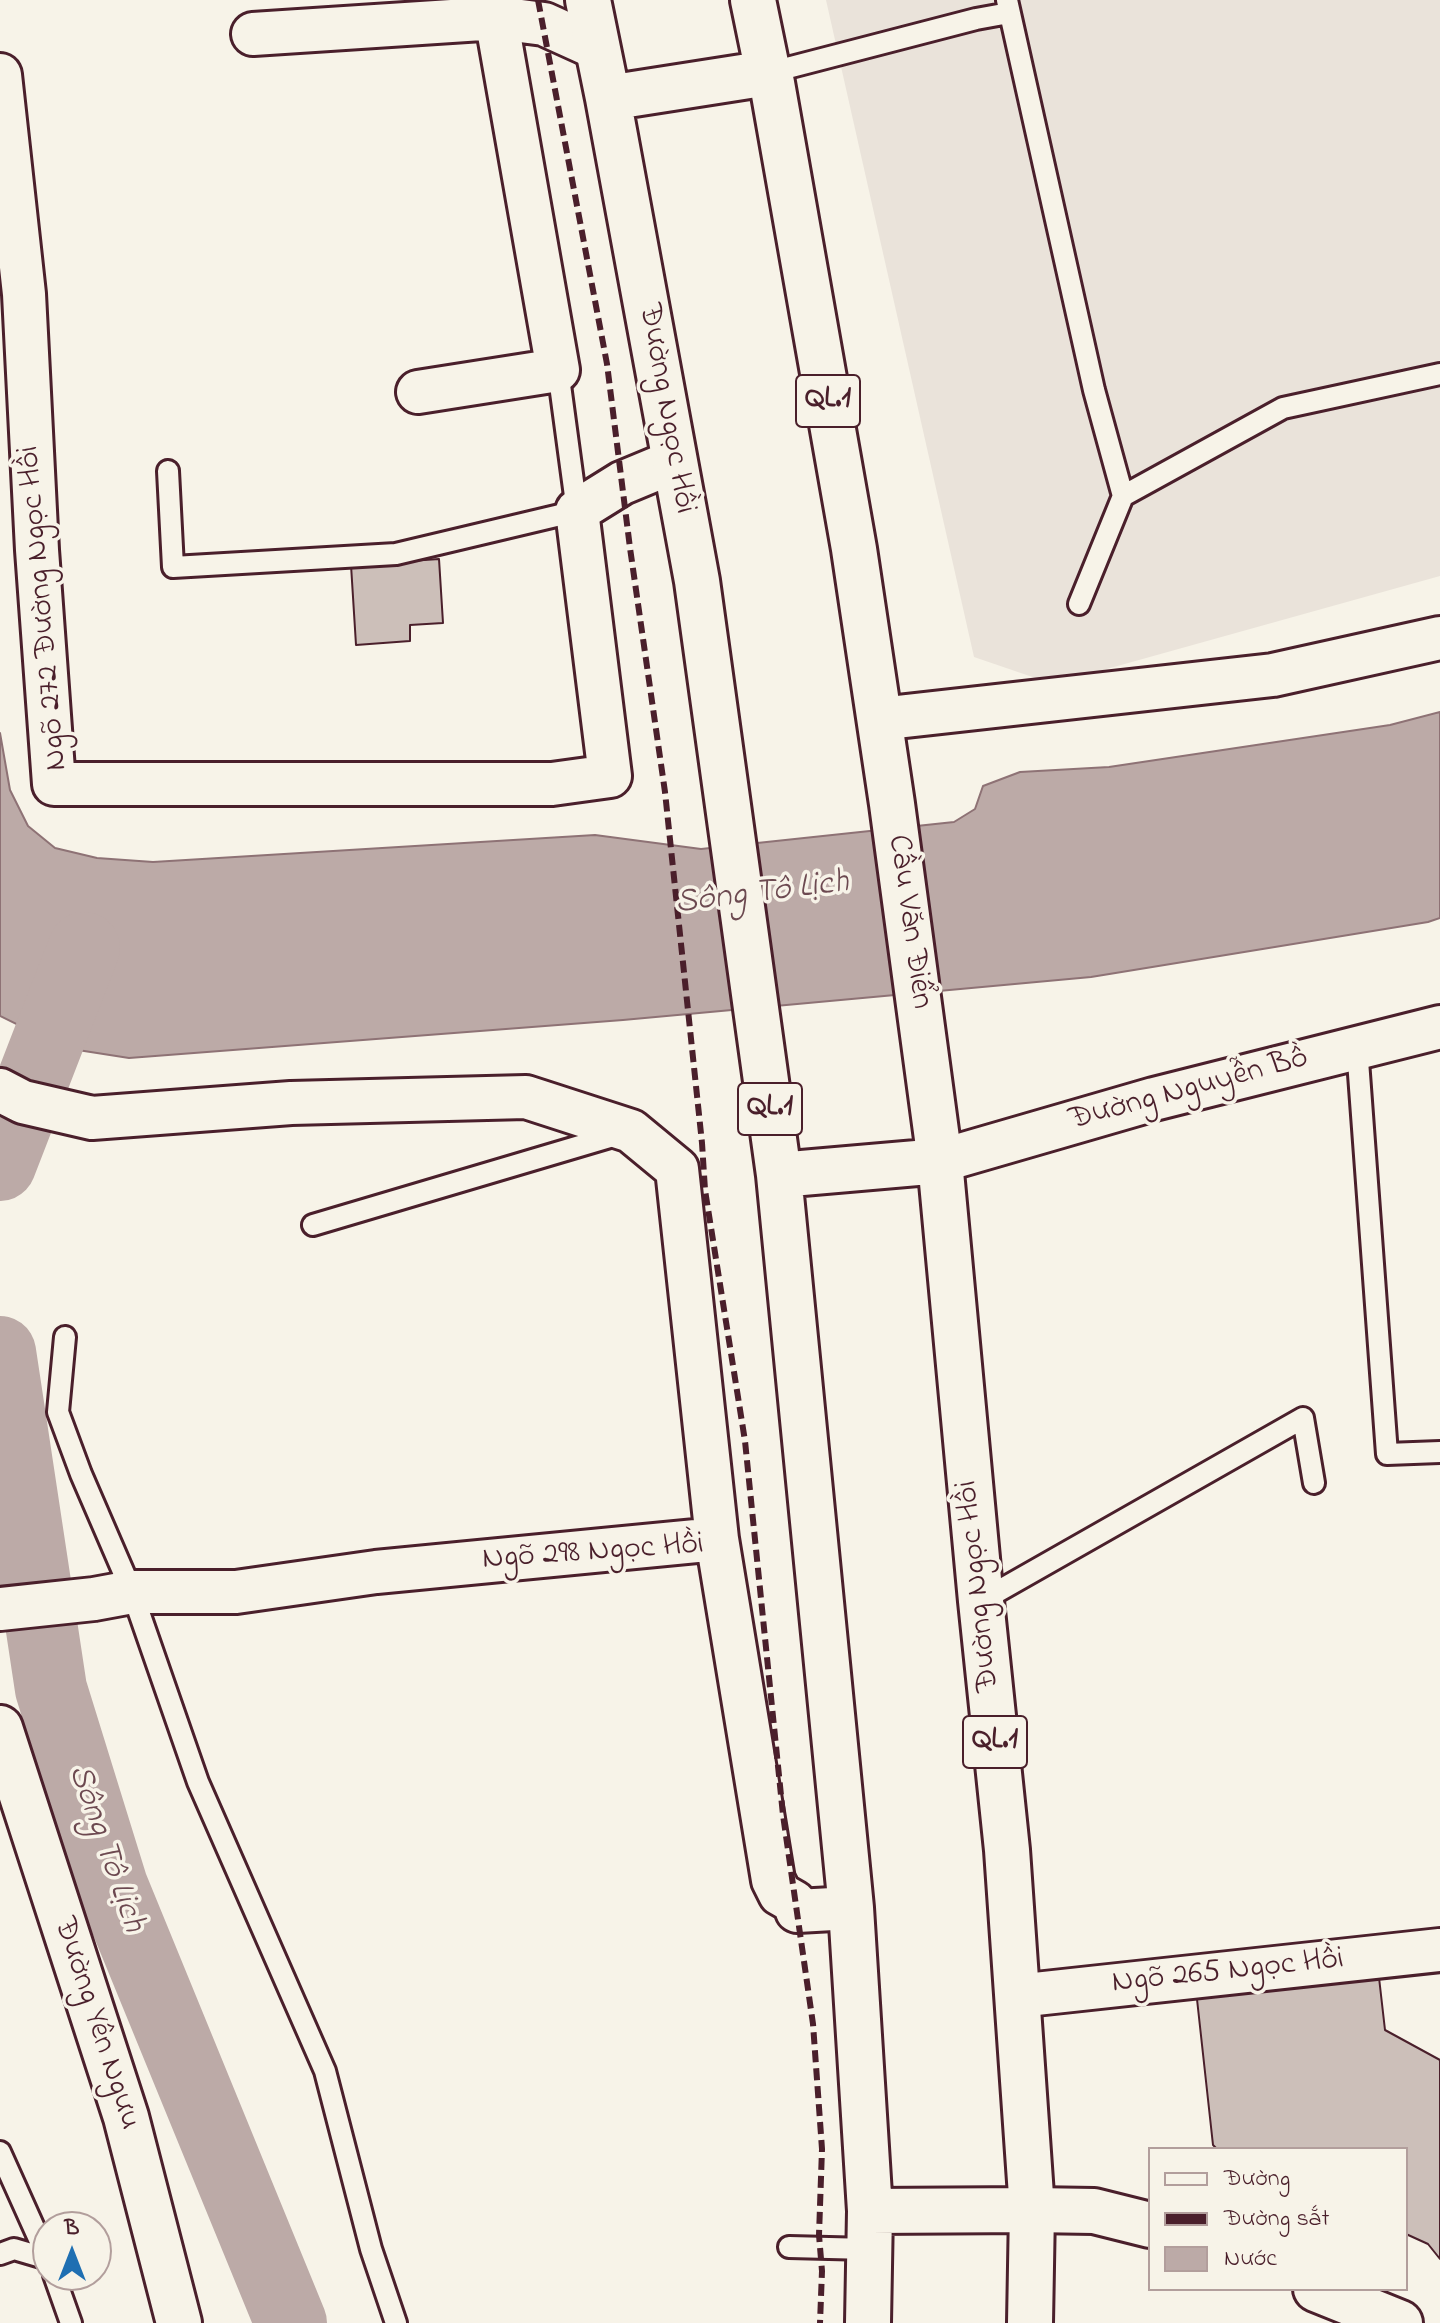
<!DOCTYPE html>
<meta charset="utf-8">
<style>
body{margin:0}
#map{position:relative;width:1440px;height:2323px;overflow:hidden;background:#f7f3e8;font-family:"Indie Flower",sans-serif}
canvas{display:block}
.legend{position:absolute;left:1148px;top:2147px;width:260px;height:144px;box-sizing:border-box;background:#f7f3e8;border:2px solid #b29e9c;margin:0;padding:10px 14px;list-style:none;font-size:24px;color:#4a1f2b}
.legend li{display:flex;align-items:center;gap:16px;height:40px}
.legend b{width:40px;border:2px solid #b29e9c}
.north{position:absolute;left:32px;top:2211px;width:80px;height:80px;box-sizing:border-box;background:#f7f3e8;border:2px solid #b29e9c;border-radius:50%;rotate:0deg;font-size:22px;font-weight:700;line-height:32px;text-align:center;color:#4a1f2b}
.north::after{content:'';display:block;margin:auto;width:28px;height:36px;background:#1f6fb2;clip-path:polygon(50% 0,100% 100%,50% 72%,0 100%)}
</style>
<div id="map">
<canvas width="1440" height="2323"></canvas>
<ul class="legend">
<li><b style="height:10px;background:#f7f3e8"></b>Đường</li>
<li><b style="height:10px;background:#4a1f2b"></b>Đường sắt</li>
<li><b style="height:22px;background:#bcaaa7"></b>Nước</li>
</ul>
<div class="north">B</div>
</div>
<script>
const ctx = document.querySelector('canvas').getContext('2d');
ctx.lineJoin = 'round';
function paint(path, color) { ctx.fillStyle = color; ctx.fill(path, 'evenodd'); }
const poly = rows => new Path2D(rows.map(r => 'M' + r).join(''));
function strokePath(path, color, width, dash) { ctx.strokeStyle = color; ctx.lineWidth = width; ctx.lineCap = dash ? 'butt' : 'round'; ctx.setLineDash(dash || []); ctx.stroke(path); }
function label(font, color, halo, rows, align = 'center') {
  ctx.font = font + ' "Indie Flower",sans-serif'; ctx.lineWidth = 7; ctx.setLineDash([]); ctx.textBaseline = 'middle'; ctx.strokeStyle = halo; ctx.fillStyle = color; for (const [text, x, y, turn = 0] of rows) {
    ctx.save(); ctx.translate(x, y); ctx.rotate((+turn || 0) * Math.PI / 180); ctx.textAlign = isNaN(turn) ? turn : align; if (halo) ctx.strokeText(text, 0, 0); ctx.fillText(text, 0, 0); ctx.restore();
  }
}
paint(poly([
 [826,0,1440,0,1440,576,1053,684,974,657]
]), '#eae3da');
const water = poly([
 [1440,712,1440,918,1428,922,1091,977,623,1020,129,1058,65,1048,0,1016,0,733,10,790,28,826,55,848,97,858,153,862,595,835,701,849,954,822,975,809,983,786,1020,772,1109,767,1390,725,1440,712]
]);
paint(water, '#bcaaa7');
strokePath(water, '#8e7275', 2);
strokePath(poly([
 [0,1165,84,948],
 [0,1352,51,1689,112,1886,291,2323]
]), '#bcaaa7', 72);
const building = poly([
 [439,559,443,623,410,625,410,641,356,645,351,565,439,559],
 [1377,1960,1385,2030,1440,2060,1440,2259,1428,2244,1406,2234,1406,2149,1217,2149,1213,2145,1195,1981,1377,1960]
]);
paint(building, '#ccbfb9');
strokePath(building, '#4a1f2b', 2);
const lane = poly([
 [1007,0,1094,390,1123,496],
 [768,73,976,19,1009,13],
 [168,471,173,567,396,554,577,511,558,370],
 [1079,604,1123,496,1283,408,1440,374],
 [1357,1047,1387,1454,1440,1452],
 [313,1225,620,1134],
 [65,1337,58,1412,81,1474,132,1592,198,1782,325,2071,371,2249,396,2323],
 [981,1601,1303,1418,1314,1483],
 [0,2152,48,2259],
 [789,2247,869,2249],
 [0,2254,14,2249,48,2259],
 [54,2275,71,2323]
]);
const street = poly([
 [253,34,497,18,544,24,597,48],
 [0,75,24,294,37,550,54,784,552,784,610,776,577,511,622,483,675,461],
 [418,392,558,370,493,0],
 [879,719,1273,675,1440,638],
 [0,1090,23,1102,92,1118,291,1103,526,1097,631,1131,677,1169,717,1539],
 [940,1161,1154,1099,1440,1027],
 [0,1609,94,1599,132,1592,236,1592,376,1572,717,1539,773,1880,780,1894,794,1902,797,1911,851,1908],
 [1017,1996,1440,1950]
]);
const secondary = poly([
 [0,1728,126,2117,179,2323],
 [1032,2210,1094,2211,1150,2225],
 [1316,2289,1400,2323]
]);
const highway = poly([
 [588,0,608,98,697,581,779,1175,851,1908,870,2211,868,2323],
 [753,0,768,73,772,83,854,549,892,804,940,1161,981,1601,1007,1850,1032,2210,1030,2323],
 [608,98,768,73],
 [779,1175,940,1161],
 [870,2211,1032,2210]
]);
strokePath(lane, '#4a1f2b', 26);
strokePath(street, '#4a1f2b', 48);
strokePath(secondary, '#4a1f2b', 50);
strokePath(highway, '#4a1f2b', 50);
strokePath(lane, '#f7f3e8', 20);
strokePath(street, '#f7f3e8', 42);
strokePath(secondary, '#f7f3e8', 44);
strokePath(highway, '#f7f3e8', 44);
strokePath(poly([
 [538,0,607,364,630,548,665,792,702,1143,705,1190,745,1441,783,1815,813,2024,822,2149,819,2235,822,2271,820,2323]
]), '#4a1f2b', 6, [12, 6]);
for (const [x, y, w] of [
 [828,401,64],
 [770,1109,64],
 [995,1742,64]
]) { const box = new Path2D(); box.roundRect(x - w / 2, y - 26, w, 52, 6); ctx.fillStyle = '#f7f3e8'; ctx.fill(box); strokePath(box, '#4a1f2b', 2); }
label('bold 30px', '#4a1f2b', null, [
 ["QL.1",828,401],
 ["QL.1",770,1109],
 ["QL.1",995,1742]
]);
label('32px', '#4a1f2b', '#f7f3e8', [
 ["Đường Ngọc Hồi",665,409,80],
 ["Ngõ 272 Đường Ngọc Hồi",45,608,-95],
 ["Cầu Văn Điển",908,922,82],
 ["Đường Nguyễn Bồ",1189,1091,-15],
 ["Ngõ 298 Ngọc Hồi",593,1554,-4],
 ["Đường Ngọc Hồi",980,1586,-96],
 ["Ngõ 265 Ngọc Hồi",1228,1973,-6],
 ["Đường Yên Ngưu",95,2024,72]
]);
label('italic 34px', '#6c4950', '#f7f3e8', [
 ["Sông Tô Lịch",762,895,-7],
 ["Sông Tô Lịch",104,1849,71]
]);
</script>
